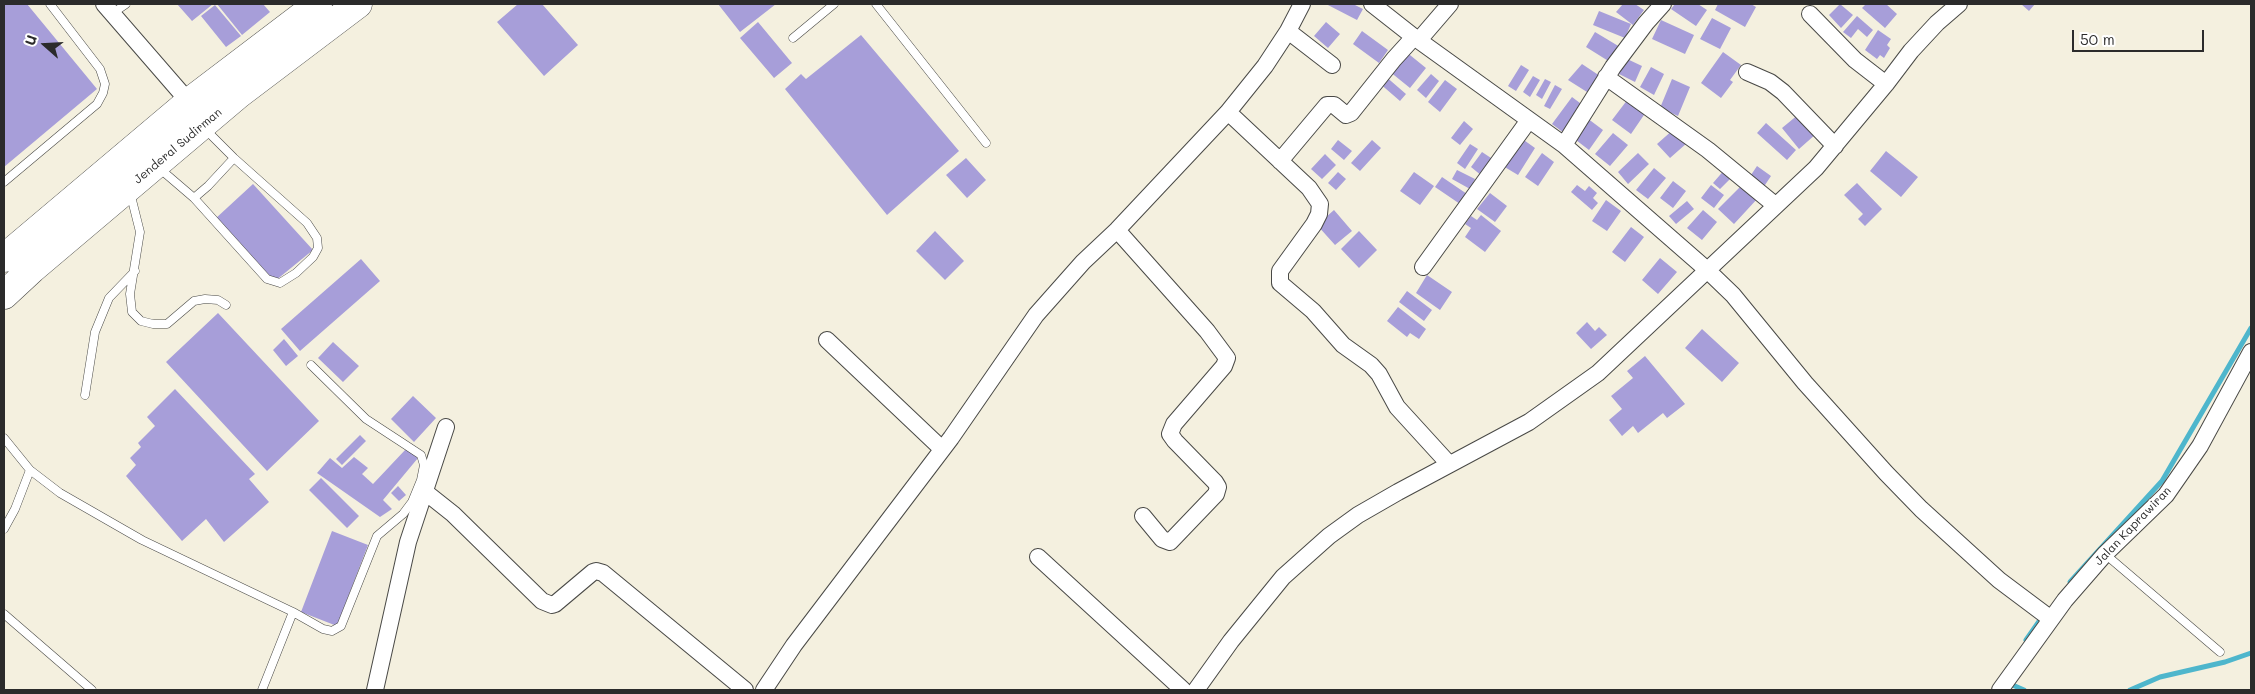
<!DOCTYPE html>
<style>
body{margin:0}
#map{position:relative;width:2255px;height:694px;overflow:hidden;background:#f4f0df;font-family:Mali,sans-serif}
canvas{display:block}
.frame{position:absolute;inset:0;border:5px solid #2b2b2b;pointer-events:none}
.north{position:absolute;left:20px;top:20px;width:50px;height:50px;-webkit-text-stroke:4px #fff;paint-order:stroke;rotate:289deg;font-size:14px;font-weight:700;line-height:20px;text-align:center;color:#2b2b2b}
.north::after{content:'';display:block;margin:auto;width:18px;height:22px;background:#2b2b2b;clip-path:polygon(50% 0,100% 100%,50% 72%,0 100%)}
.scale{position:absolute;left:2072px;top:30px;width:132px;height:22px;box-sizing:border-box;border:2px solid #2b2b2b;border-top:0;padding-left:6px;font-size:15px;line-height:18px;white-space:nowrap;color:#2b2b2b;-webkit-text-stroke:4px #fff;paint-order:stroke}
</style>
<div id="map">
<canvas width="2255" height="694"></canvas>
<div class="frame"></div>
<div class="north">U</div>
<div class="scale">50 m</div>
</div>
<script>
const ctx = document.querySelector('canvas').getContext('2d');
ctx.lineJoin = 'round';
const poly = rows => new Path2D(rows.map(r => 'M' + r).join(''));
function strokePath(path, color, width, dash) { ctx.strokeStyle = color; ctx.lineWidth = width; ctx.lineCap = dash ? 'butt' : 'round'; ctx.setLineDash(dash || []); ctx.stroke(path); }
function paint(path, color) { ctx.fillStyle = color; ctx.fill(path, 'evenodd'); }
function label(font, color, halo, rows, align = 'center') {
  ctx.font = font + ' Mali,sans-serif'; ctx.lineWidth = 4; ctx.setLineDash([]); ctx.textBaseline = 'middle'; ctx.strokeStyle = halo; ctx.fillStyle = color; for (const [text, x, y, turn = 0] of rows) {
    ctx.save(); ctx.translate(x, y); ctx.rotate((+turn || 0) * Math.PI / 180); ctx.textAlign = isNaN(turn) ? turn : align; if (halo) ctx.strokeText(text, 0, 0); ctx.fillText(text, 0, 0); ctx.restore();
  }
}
strokePath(poly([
 [2070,582,2162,481,2251,328],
 [2026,640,2040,620],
 [2008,683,2024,690],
 [2130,690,2160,677,2225,662,2251,653]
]), '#4eb6cc', 5);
paint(poly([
 [4,4,27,4,97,89,4,167],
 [177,4,213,4,192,21],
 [217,4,263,4,270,12,242,35],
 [518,4,542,4,578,45,544,76,497,22],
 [718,4,776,4,740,32],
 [1326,4,1353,4,1363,9,1357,20],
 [1623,4,1635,4,1644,10,1633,25,1616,12],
 [1675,4,1698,4,1707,10,1696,26,1671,9],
 [1718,4,1751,4,1756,7,1745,27,1715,10],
 [1840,4,1853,15,1841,28,1829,15],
 [1866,4,1886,4,1897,14,1885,28,1862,8],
 [2021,4,2035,4,2029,11],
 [215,5,241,36,226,47,201,16],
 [1599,11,1631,24,1625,38,1593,25],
 [1857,16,1873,30,1867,37,1858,29,1851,38,1843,32],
 [1712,18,1731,28,1720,49,1700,39],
 [1661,20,1694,35,1685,54,1652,39],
 [758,22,792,63,774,78,740,38],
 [1326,22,1340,34,1328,48,1314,36],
 [1878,30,1891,39,1887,45,1890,48,1884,58,1880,55,1877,59,1865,50],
 [1362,31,1388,50,1379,63,1353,44],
 [1595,32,1620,47,1610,62,1586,47],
 [861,35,959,151,887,215,785,89,801,74,806,79],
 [1405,51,1426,68,1410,88,1389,71],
 [1723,52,1741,65,1730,80,1733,82,1721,98,1701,83],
 [1625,58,1642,66,1635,82,1617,73],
 [1582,64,1600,76,1587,92,1568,80],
 [1521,65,1529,70,1516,91,1508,86],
 [1651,67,1664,74,1654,95,1640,87],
 [1431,74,1439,81,1426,98,1417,90],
 [1384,75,1406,94,1400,101,1378,82],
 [1533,76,1540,80,1530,97,1523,92],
 [1545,79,1551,82,1542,99,1536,95],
 [1672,79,1690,87,1678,116,1660,108],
 [1445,80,1457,89,1440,112,1428,102],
 [1555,85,1562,89,1550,109,1544,106],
 [1572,97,1584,106,1564,133,1552,124],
 [1628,99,1646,112,1631,134,1612,120],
 [1799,114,1816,134,1799,149,1782,128],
 [1587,118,1603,130,1589,150,1572,137],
 [1464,121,1473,129,1460,145,1451,138],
 [1766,123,1796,150,1787,160,1757,133],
 [1674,129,1687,143,1670,158,1657,144],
 [1613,133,1628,145,1610,166,1595,154],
 [1521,138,1535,148,1518,175,1503,166],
 [1338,140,1352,151,1344,160,1331,149],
 [1372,140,1381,148,1360,171,1351,163],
 [1470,144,1478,149,1465,169,1457,163],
 [1886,151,1918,177,1901,197,1870,171],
 [1482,152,1494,160,1482,176,1471,167],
 [1542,153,1554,162,1538,186,1525,177],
 [1638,153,1649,164,1628,184,1618,172],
 [1325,154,1336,165,1322,179,1311,169],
 [966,158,986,180,967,198,946,175],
 [1757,166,1771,176,1763,188,1749,178],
 [1654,168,1666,178,1648,199,1636,190],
 [1726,168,1734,175,1720,189,1713,183],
 [1457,170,1475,179,1470,189,1452,179],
 [1338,172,1346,179,1336,190,1328,183],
 [1414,172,1434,186,1420,205,1400,191],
 [1442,177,1467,194,1460,204,1435,187],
 [1673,181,1686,191,1673,208,1660,198],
 [1857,183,1882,209,1865,226,1858,219,1863,214,1844,195],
 [253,184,313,250,275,281,215,219],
 [1743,184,1758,198,1734,224,1718,209],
 [1577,185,1585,191,1589,186,1597,193,1593,198,1598,203,1592,210,1571,192],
 [1711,185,1724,195,1714,208,1701,198],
 [1490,193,1507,206,1495,222,1477,209],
 [1606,200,1621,211,1607,231,1592,221],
 [1687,201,1694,209,1676,224,1669,216],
 [1334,210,1352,231,1335,245,1317,225],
 [1703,210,1717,222,1702,240,1687,228],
 [1481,215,1501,231,1485,252,1465,237,1471,228,1465,224,1471,216,1477,220],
 [1631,227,1644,237,1625,262,1612,252],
 [935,231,964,261,945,280,916,251],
 [1359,231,1377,250,1359,268,1341,249],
 [1660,258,1677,272,1658,294,1642,280],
 [361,259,380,281,300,351,281,329],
 [1427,275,1452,292,1440,310,1416,293],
 [1407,291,1432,310,1424,321,1399,302],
 [1398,307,1426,329,1419,339,1410,333,1407,337,1387,321],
 [218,313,319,421,267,471,166,362],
 [1587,322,1595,331,1599,327,1607,335,1591,349,1576,333],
 [1702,329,1739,363,1722,382,1685,348],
 [284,339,298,356,286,366,273,350],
 [333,342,359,366,343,382,318,358],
 [1645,356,1685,404,1667,418,1663,413,1638,433,1633,426,1622,436,1609,420,1622,409,1611,396,1633,378,1627,371],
 [175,389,255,474,249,479,269,502,224,542,206,519,182,541,126,476,136,465,130,458,141,447,138,443,155,426,147,417],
 [413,396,436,418,414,442,391,419],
 [360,435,366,441,342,465,336,459],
 [406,449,418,458,383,500,392,509,380,517,317,473,330,458,342,468,354,457,368,468,362,474,373,484],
 [321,478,359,516,347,528,309,490],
 [398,486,406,495,399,501,391,493],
 [332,531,368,545,337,626,301,612]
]), '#a79ed9');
const service = poly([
 [876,4,986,143],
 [113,13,126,4],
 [793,38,834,4],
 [159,168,194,198,267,279,280,283,296,273,313,257,318,248,317,238,307,223,234,158,205,129],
 [4,182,97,104,103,93,105,84,100,69,50,4],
 [130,192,140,232,130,294,132,312,141,321,153,324,167,324,194,301,205,299,218,300,226,305],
 [194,198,208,186,234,158],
 [85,395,95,332,109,298,135,271],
 [4,438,30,470,60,493,142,540,293,612,323,629,332,631,341,626,377,536,403,514,412,502,421,480,424,465,421,455,366,419,311,365],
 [4,529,15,509,30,470],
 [2105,554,2220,652],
 [4,614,92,690],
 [262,690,293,612]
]);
const minor = poly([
 [104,4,189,102],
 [1372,4,1414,37,1564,145,1706,269,1733,295,1805,383,1886,473,1921,509,1999,580,2051,619],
 [1810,14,1855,60,1886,84],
 [1288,31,1332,65],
 [1419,40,1450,4],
 [1747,72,1770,82,1783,92,1835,146],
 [1606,77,1708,150,1775,205],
 [1228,112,1309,188,1320,204,1319,214,1314,224,1280,271,1280,283,1313,311,1343,345,1371,365,1379,374,1397,407,1449,464],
 [1564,145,1613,67,1646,23,1663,4],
 [1280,161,1327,105,1334,105,1346,115,1351,113,1394,59,1414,37],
 [1117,230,1207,331,1227,358,1224,366,1174,424,1170,434,1175,441,1215,482,1218,487,1216,494,1170,542,1162,539,1143,516],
 [1423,267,1529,120],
 [827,340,942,449],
 [424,491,453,514,542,601,552,605,555,604,593,572,596,571,603,573,745,690],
 [1038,557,1183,690],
 [375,690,408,542,446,427],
 [764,690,794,645,951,438,1036,315,1083,262,1117,230,1228,112,1265,66,1288,31,1302,4],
 [1196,690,1231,641,1283,577,1329,536,1358,515,1398,492,1529,422,1598,373,1816,168,1886,84,1911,51,1937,23,1959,4],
 [2000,690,2065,600,2105,554,2166,495,2200,446,2251,352]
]);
const trunk = poly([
 [4,258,189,102,318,4],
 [4,295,32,269,239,94,358,4]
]);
strokePath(service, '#494946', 9);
strokePath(minor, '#494946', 18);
strokePath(trunk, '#494946', 29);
strokePath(service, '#fff', 8);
strokePath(minor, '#fff', 16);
strokePath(trunk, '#fff', 28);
label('12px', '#2b2b2b', '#fff', [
 ["Jenderal Sudirman",178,146,-40],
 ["Jalan Kaprawiran",2133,526,-46]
]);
</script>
